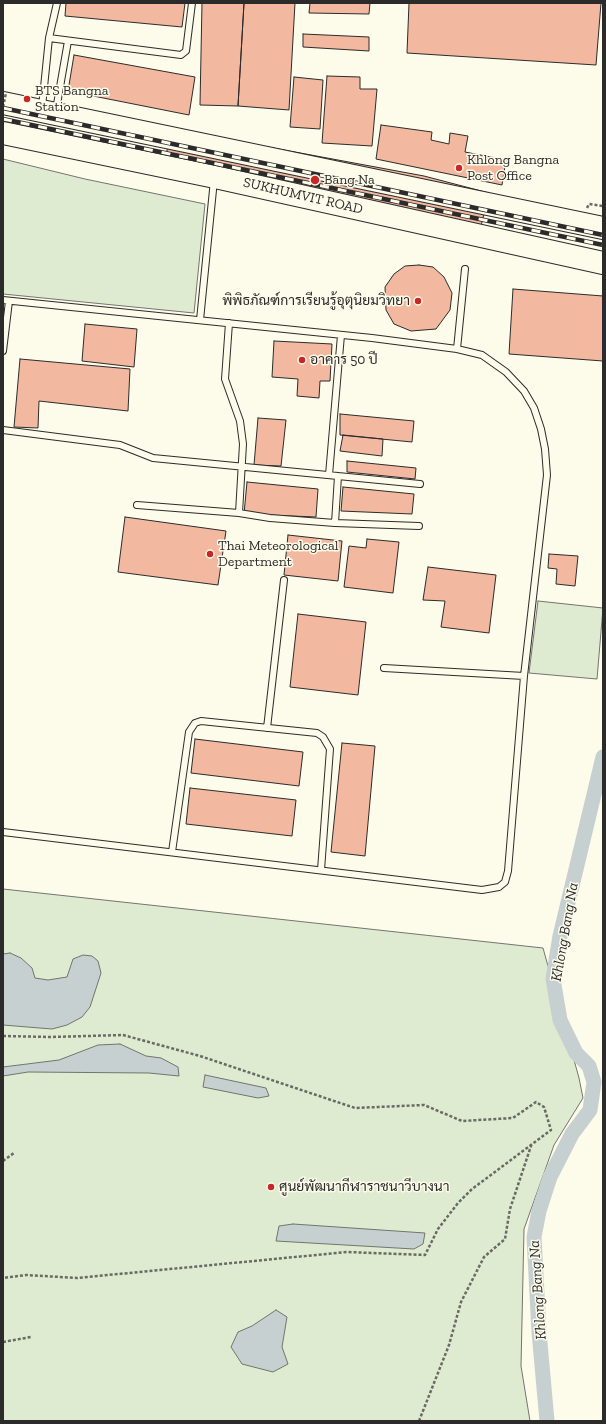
<!DOCTYPE html>
<meta charset="utf-8">
<style>
body{margin:0}
#map{position:relative;width:606px;height:1424px;overflow:hidden;background:#fdfbea;font-family:"Zilla Slab",serif}
canvas{display:block}
.frame{position:absolute;inset:0;border:4px solid #2b2b2b;pointer-events:none}
</style>
<div id="map">
<canvas width="606" height="1424"></canvas>
<div class="frame"></div>
</div>
<script>
const ctx = document.querySelector('canvas').getContext('2d');
ctx.lineJoin = 'round';
function paint(path, color) { ctx.fillStyle = color; ctx.fill(path, 'evenodd'); }
const poly = rows => new Path2D(rows.map(r => 'M' + r).join(''));
function strokePath(path, color, width, dash) { ctx.strokeStyle = color; ctx.lineWidth = width; ctx.lineCap = dash ? 'butt' : 'round'; ctx.setLineDash(dash || []); ctx.stroke(path); }
function label(font, color, halo, rows, align = 'center') {
  ctx.font = font + ' "Zilla Slab",Sarabun,serif'; ctx.lineWidth = 3; ctx.setLineDash([]); ctx.textBaseline = 'middle'; ctx.strokeStyle = halo; ctx.fillStyle = color; for (const [text, x, y, turn = 0] of rows) {
    ctx.save(); ctx.translate(x, y); ctx.rotate((+turn || 0) * Math.PI / 180); ctx.textAlign = isNaN(turn) ? turn : align; if (halo) ctx.strokeText(text, 0, 0); ctx.fillText(text, 0, 0); ctx.restore();
  }
}
const green = poly([
 [3,159,85,179,205,204,194,313,3,294,3,159],
 [538,601,603,608,597,679,529,673,538,601],
 [3,889,543,948,579,1078,583,1098,554,1145,524,1229,521,1366,530,1421,3,1421,3,889]
]);
paint(green, '#deebd1');
strokePath(green, '#74746e', 1);
const water = poly([
 [10,953,21,958,32,968,35,978,48,980,67,977,73,959,83,955,92,956,98,961,101,973,90,1007,82,1017,67,1025,52,1029,3,1025,3,954,10,953],
 [120,1044,146,1056,161,1058,178,1067,179,1076,149,1073,28,1072,3,1076,3,1067,59,1060,98,1045,120,1044],
 [205,1075,266,1088,269,1096,258,1098,203,1087,205,1075],
 [293,1224,425,1233,423,1244,414,1249,276,1241,279,1226,293,1224],
 [276,1310,287,1317,282,1347,288,1364,273,1372,242,1364,231,1347,238,1332,252,1326,276,1310]
]);
paint(water, '#c7d0d0');
strokePath(water, '#74746e', 1);
strokePath(poly([
 [547,1421,539,1332,534,1237,539,1211,550,1177,572,1134,590,1110,594,1082,589,1066,576,1053,560,1020,553,979,560,936,603,757]
]), '#c7d0d0', 15);
const building = poly([
 [66,3,185,3,182,27,65,16,66,3],
 [202,3,244,3,238,106,200,105,202,3],
 [244,3,295,3,289,110,238,106,244,3],
 [310,3,370,3,369,14,309,13,310,3],
 [409,3,601,3,596,65,407,53,409,3],
 [303,34,369,37,369,51,303,47,303,34],
 [74,55,195,77,189,115,68,91,74,55],
 [327,76,360,77,360,89,377,89,372,146,322,143,327,76],
 [294,77,323,80,320,129,290,127,294,77],
 [381,125,432,132,431,140,449,144,450,133,468,136,465,152,506,160,502,185,376,159,381,125],
 [171,129,424,176,489,193,477,243,162,177,171,129],
 [419,265,433,267,444,277,452,293,450,310,436,329,411,331,394,324,386,310,385,287,394,274,405,266,419,265],
 [513,289,603,296,603,361,509,354,513,289],
 [85,324,137,329,134,367,82,361,85,324],
 [274,341,332,344,330,381,320,381,319,398,297,396,298,379,272,377,274,341],
 [20,359,130,369,128,411,39,401,38,428,14,427,20,359],
 [340,414,414,421,412,442,340,435,340,414],
 [258,418,286,420,281,466,254,465,258,418],
 [343,435,383,439,382,456,340,451,343,435],
 [347,461,416,468,415,479,347,472,347,461],
 [247,482,318,489,316,517,244,514,247,482],
 [343,487,414,494,412,514,341,511,343,487],
 [125,517,226,531,218,585,118,572,125,517],
 [288,535,342,541,338,581,284,575,288,535],
 [367,539,399,542,393,593,344,587,349,546,366,548,367,539],
 [549,554,578,556,575,586,556,584,557,569,548,568,549,554],
 [428,567,496,575,489,633,441,627,445,601,423,600,428,567],
 [298,614,366,622,358,695,290,687,298,614],
 [195,739,303,752,299,786,191,773,195,739],
 [342,743,375,746,365,856,331,852,342,743],
 [190,788,296,800,292,836,186,824,190,788]
]);
paint(building, '#f2b8a0');
strokePath(building, '#2b2b2b', 1);
const lane = poly([
 [49,38,181,55,186,51,192,3],
 [42,107,49,38,57,3],
 [56,110,68,41],
 [3,300,372,338,457,349,482,355,506,372,524,391,534,408,541,429,545,449,547,475,524,676,508,871,505,882,499,887,482,890,3,832],
 [200,320,214,180],
 [229,323,225,379,240,421,243,444,239,513],
 [457,349,465,269],
 [3,351,9,301],
 [3,430,120,445,153,458,420,484],
 [329,475,341,335],
 [137,505,239,513,270,518,335,523,419,526],
 [335,523,338,476],
 [384,668,524,676],
 [267,728,284,580],
 [172,852,189,732,195,723,201,721,317,733,323,737,330,749,321,870]
]);
const highway = poly([
 [3,103,603,228],
 [3,133,215,177,603,263]
]);
strokePath(lane, '#2b2b2b', 8);
strokePath(highway, '#2b2b2b', 24);
strokePath(poly([
 [587,208,589,204,603,206],
 [3,1036,51,1037,123,1035,200,1056,355,1108,424,1105,462,1121,513,1118,536,1102,544,1107,551,1130,472,1189,458,1203,438,1229,425,1255,347,1252,77,1278,26,1275,3,1278],
 [3,1161,14,1153],
 [3,1342,31,1337],
 [419,1421,449,1345,461,1302,484,1257,505,1239,510,1209,532,1143]
]), '#6a6964', 2.5, [3, 2]);
strokePath(lane, '#fdfbea', 6);
strokePath(highway, '#fdfbea', 22);
const rail = poly([
 [3,108,603,235],
 [3,119,603,245]
]);
strokePath(rail, '#2b2b2b', 4.5);
strokePath(rail, '#fdfbea', 3, [9]);
strokePath(poly([
 [3,107,6,93]
]), '#6a6964', 2.5, [3, 2]);
for (const [x, y, r, color] of [
 [27,99,4,"#c62828"],
 [459,168,4,"#c62828"],
 [315,180,5,"#c62828"],
 [418,301,4,"#c62828"],
 [302,360,4,"#c62828"],
 [210,554,4,"#c62828"],
 [271,1187,4,"#c62828"]
]) { const dot = new Path2D(); dot.arc(x, y, r, 0, 2 * Math.PI); ctx.fillStyle = color; ctx.fill(dot); strokePath(dot, '#fdfbea', 1.5); }
label('14px', '#2b2b2b', '#fdfbea', [
 ["BTS Bangna",35,91],
 ["Station",35,107],
 ["Khlong Bangna",467,160],
 ["Post Office",467,176],
 ["Bang Na",324,180],
 ["พิพิธภัณฑ์การเรียนรู้อุตุนิยมวิทยา",410,301,"right"],
 ["อาคาร 50 ปี",310,360],
 ["Thai Meteorological",218,546],
 ["Department",218,562],
 ["ศูนย์พัฒนากีฬาราชนาวีบางนา",279,1187]
], 'left');
label('14px', '#2b2b2b', '#fdfbea', [
 ["SUKHUMVIT ROAD",303,196,13]
]);
label('italic 15px', '#2b2b2b', '#fdfbea', [
 ["Khlong Bang Na",565,932,-80],
 ["Khlong Bang Na",538,1290,-94]
]);
</script>
